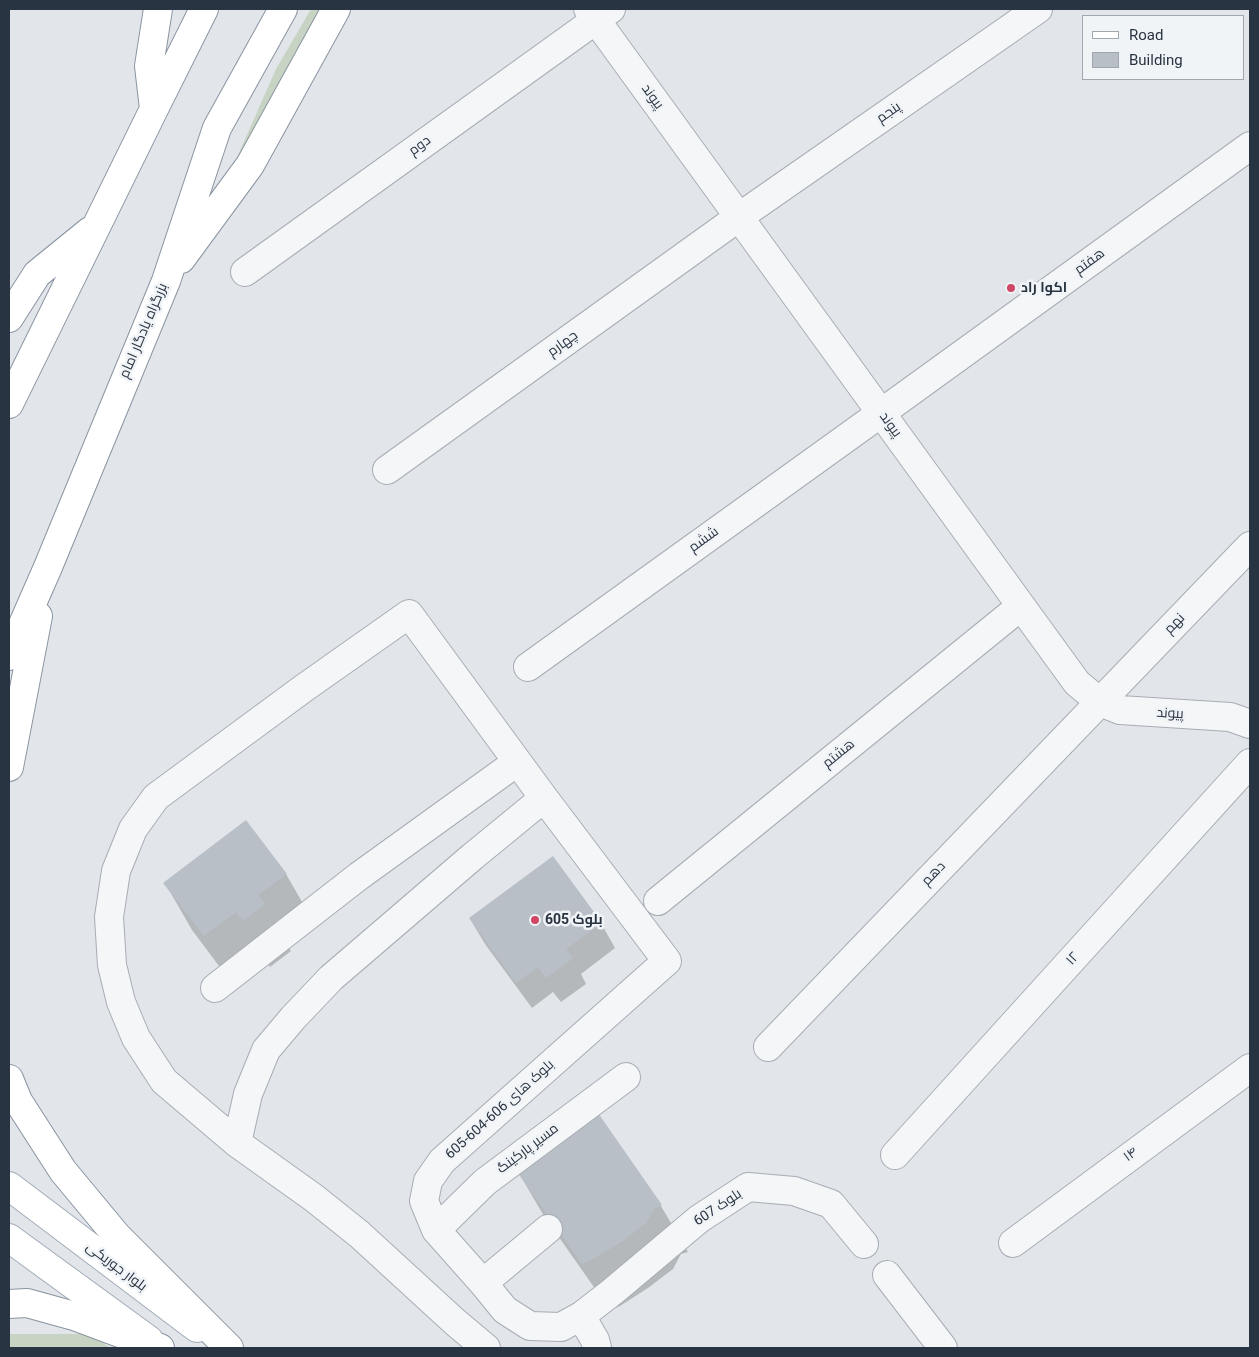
<!DOCTYPE html>
<meta charset="utf-8">
<style>
body{margin:0}
#map{position:relative;width:1259px;height:1357px;overflow:hidden;background:#e2e6ea;font-family:Roboto,sans-serif}
canvas{display:block}
.frame{position:absolute;inset:0;border:10px solid #293442;pointer-events:none}
.legend{position:absolute;left:1082px;top:15px;width:162px;height:65px;box-sizing:border-box;background:#f1f4f7;border:1px solid #a1a7af;margin:0;padding:6px 9px;list-style:none;font-size:15px;color:#293442}
.legend li{display:flex;align-items:center;gap:10px;height:25px}
.legend b{width:25px;border:1px solid #a1a7af}
</style>
<div id="map">
<canvas width="1259" height="1357"></canvas>
<div class="frame"></div>
<ul class="legend">
<li><b style="height:6px;background:#fff"></b>Road</li>
<li><b style="height:14px;background:#b9bfc7"></b>Building</li>
</ul>
</div>
<script>
const ctx = document.querySelector('canvas').getContext('2d');
ctx.lineJoin = 'round';
function paint(path, color) { ctx.fillStyle = color; ctx.fill(path, 'evenodd'); }
const poly = rows => new Path2D(rows.map(r => 'M' + r).join(''));
function strokePath(path, color, width, dash) { ctx.strokeStyle = color; ctx.lineWidth = width; ctx.lineCap = dash ? 'butt' : 'round'; ctx.setLineDash(dash || []); ctx.stroke(path); }
function label(font, color, halo, rows, align = 'center') {
  ctx.font = font + ' Roboto,Cairo,sans-serif'; ctx.lineWidth = 5; ctx.setLineDash([]); ctx.textBaseline = 'middle'; ctx.strokeStyle = halo; ctx.fillStyle = color; for (const [text, x, y, turn = 0] of rows) {
    ctx.save(); ctx.translate(x, y); ctx.rotate((+turn || 0) * Math.PI / 180); ctx.textAlign = isNaN(turn) ? turn : align; if (halo) ctx.strokeText(text, 0, 0); ctx.fillText(text, 0, 0); ctx.restore();
  }
}
paint(poly([
 [311,9,325,9,262,114,227,180,276,69],
 [9,1334,91,1334,110,1348,9,1348]
]), '#c8d4c3');
paint(poly([
 [286,874,313,921,285,942,291,951,270,967,263,957,231,982,192,930,165,883],
 [470,919,601,923,615,948,581,974,586,984,561,1002,553,992,532,1008,485,944],
 [595,1112,661,1206,688,1252,681,1254,673,1269,648,1288,620,1306,610,1310,544,1216,517,1170]
]), '#0003');
paint(poly([
 [246,820,287,874,258,895,265,904,243,921,236,912,204,936,163,883],
 [553,856,602,923,566,949,573,958,546,978,538,967,516,983,469,918],
 [596,1110,662,1205,655,1208,646,1223,621,1242,593,1259,582,1264,515,1169]
]), '#b9bfc7');
const minor = poly([
 [588,9,1077,683,1100,702,1120,710,1230,717,1250,724],
 [245,272,611,9],
 [387,470,739,217,1038,9],
 [528,667,881,413,1250,146],
 [658,901,1021,606],
 [215,988,359,876,517,762],
 [768,1047,1250,546],
 [237,1143,248,1094,266,1050,293,1018,331,978,472,857,544,798],
 [895,1155,1250,763],
 [436,1230,485,1182,626,1077],
 [1013,1243,1250,1068],
 [887,1275,943,1348],
 [483,1283,548,1229],
 [581,1316,595,1340,597,1348],
 [486,1348,455,1322,359,1234,314,1198,237,1143,164,1081,136,1038,121,1002,112,965,109,917,116,871,133,829,156,797,304,688,409,614,544,798,667,961,442,1161,428,1181,424,1201,436,1230,483,1283,505,1310,530,1326,561,1327,581,1316,612,1292,699,1219,748,1187,794,1191,831,1204,864,1244]
]);
const major = poly([
 [9,1186,197,1328],
 [9,1238,149,1340]
]);
const highway = poly([
 [154,109,149,66,158,9],
 [181,259,250,165,336,9],
 [9,318,37,274,90,231],
 [9,404,154,109,204,9],
 [9,656,48,567,166,281,217,128,283,9],
 [9,767,38,616],
 [9,1079,18,1101,63,1171,117,1236,229,1348],
 [9,1304,27,1303,74,1316,160,1348]
]);
strokePath(minor, '#a7adb4', 30);
strokePath(major, '#a1abb6', 30);
strokePath(highway, '#8994a1', 30);
strokePath(minor, '#f4f6f8', 28);
strokePath(major, '#fff', 28);
strokePath(highway, '#fff', 28);
for (const [x, y, r, color] of [
 [1011,288,5,"#d04665"],
 [535,920,5,"#d04665"]
]) { const dot = new Path2D(); dot.arc(x, y, r, 0, 2 * Math.PI); ctx.fillStyle = color; ctx.fill(dot); strokePath(dot, '#f1f4f7', 2); }
label('14px', '#293442', '#f1f4f7', [
 ["پیوند",652,97,54],
 ["پنجم",889,113,-35],
 ["دوم",420,146,-36],
 ["هفتم",1090,262,-36],
 ["بزرگراه یادگار امام",144,331,-67],
 ["چهارم",563,344,-36],
 ["پیوند",890,425,54],
 ["ششم",704,540,-36],
 ["نهم",1175,624,-46],
 ["پیوند",1170,714,3],
 ["هشتم",839,754,-39],
 ["دهم",934,874,-46],
 ["۱۲",1073,959,-48],
 ["بلوک های 606-604-605",500,1110,-42],
 ["مسیر پارکینگ",528,1149,-37],
 ["۱۴",1131,1155,-36],
 ["بلوک 607",718,1208,-34],
 ["بلوار جوریکی",116,1267,37]
]);
label('bold 14px', '#293442', '#f1f4f7', [
 ["اکوا راد",1021,288],
 ["بلوک 605",545,920]
], 'left');
</script>
